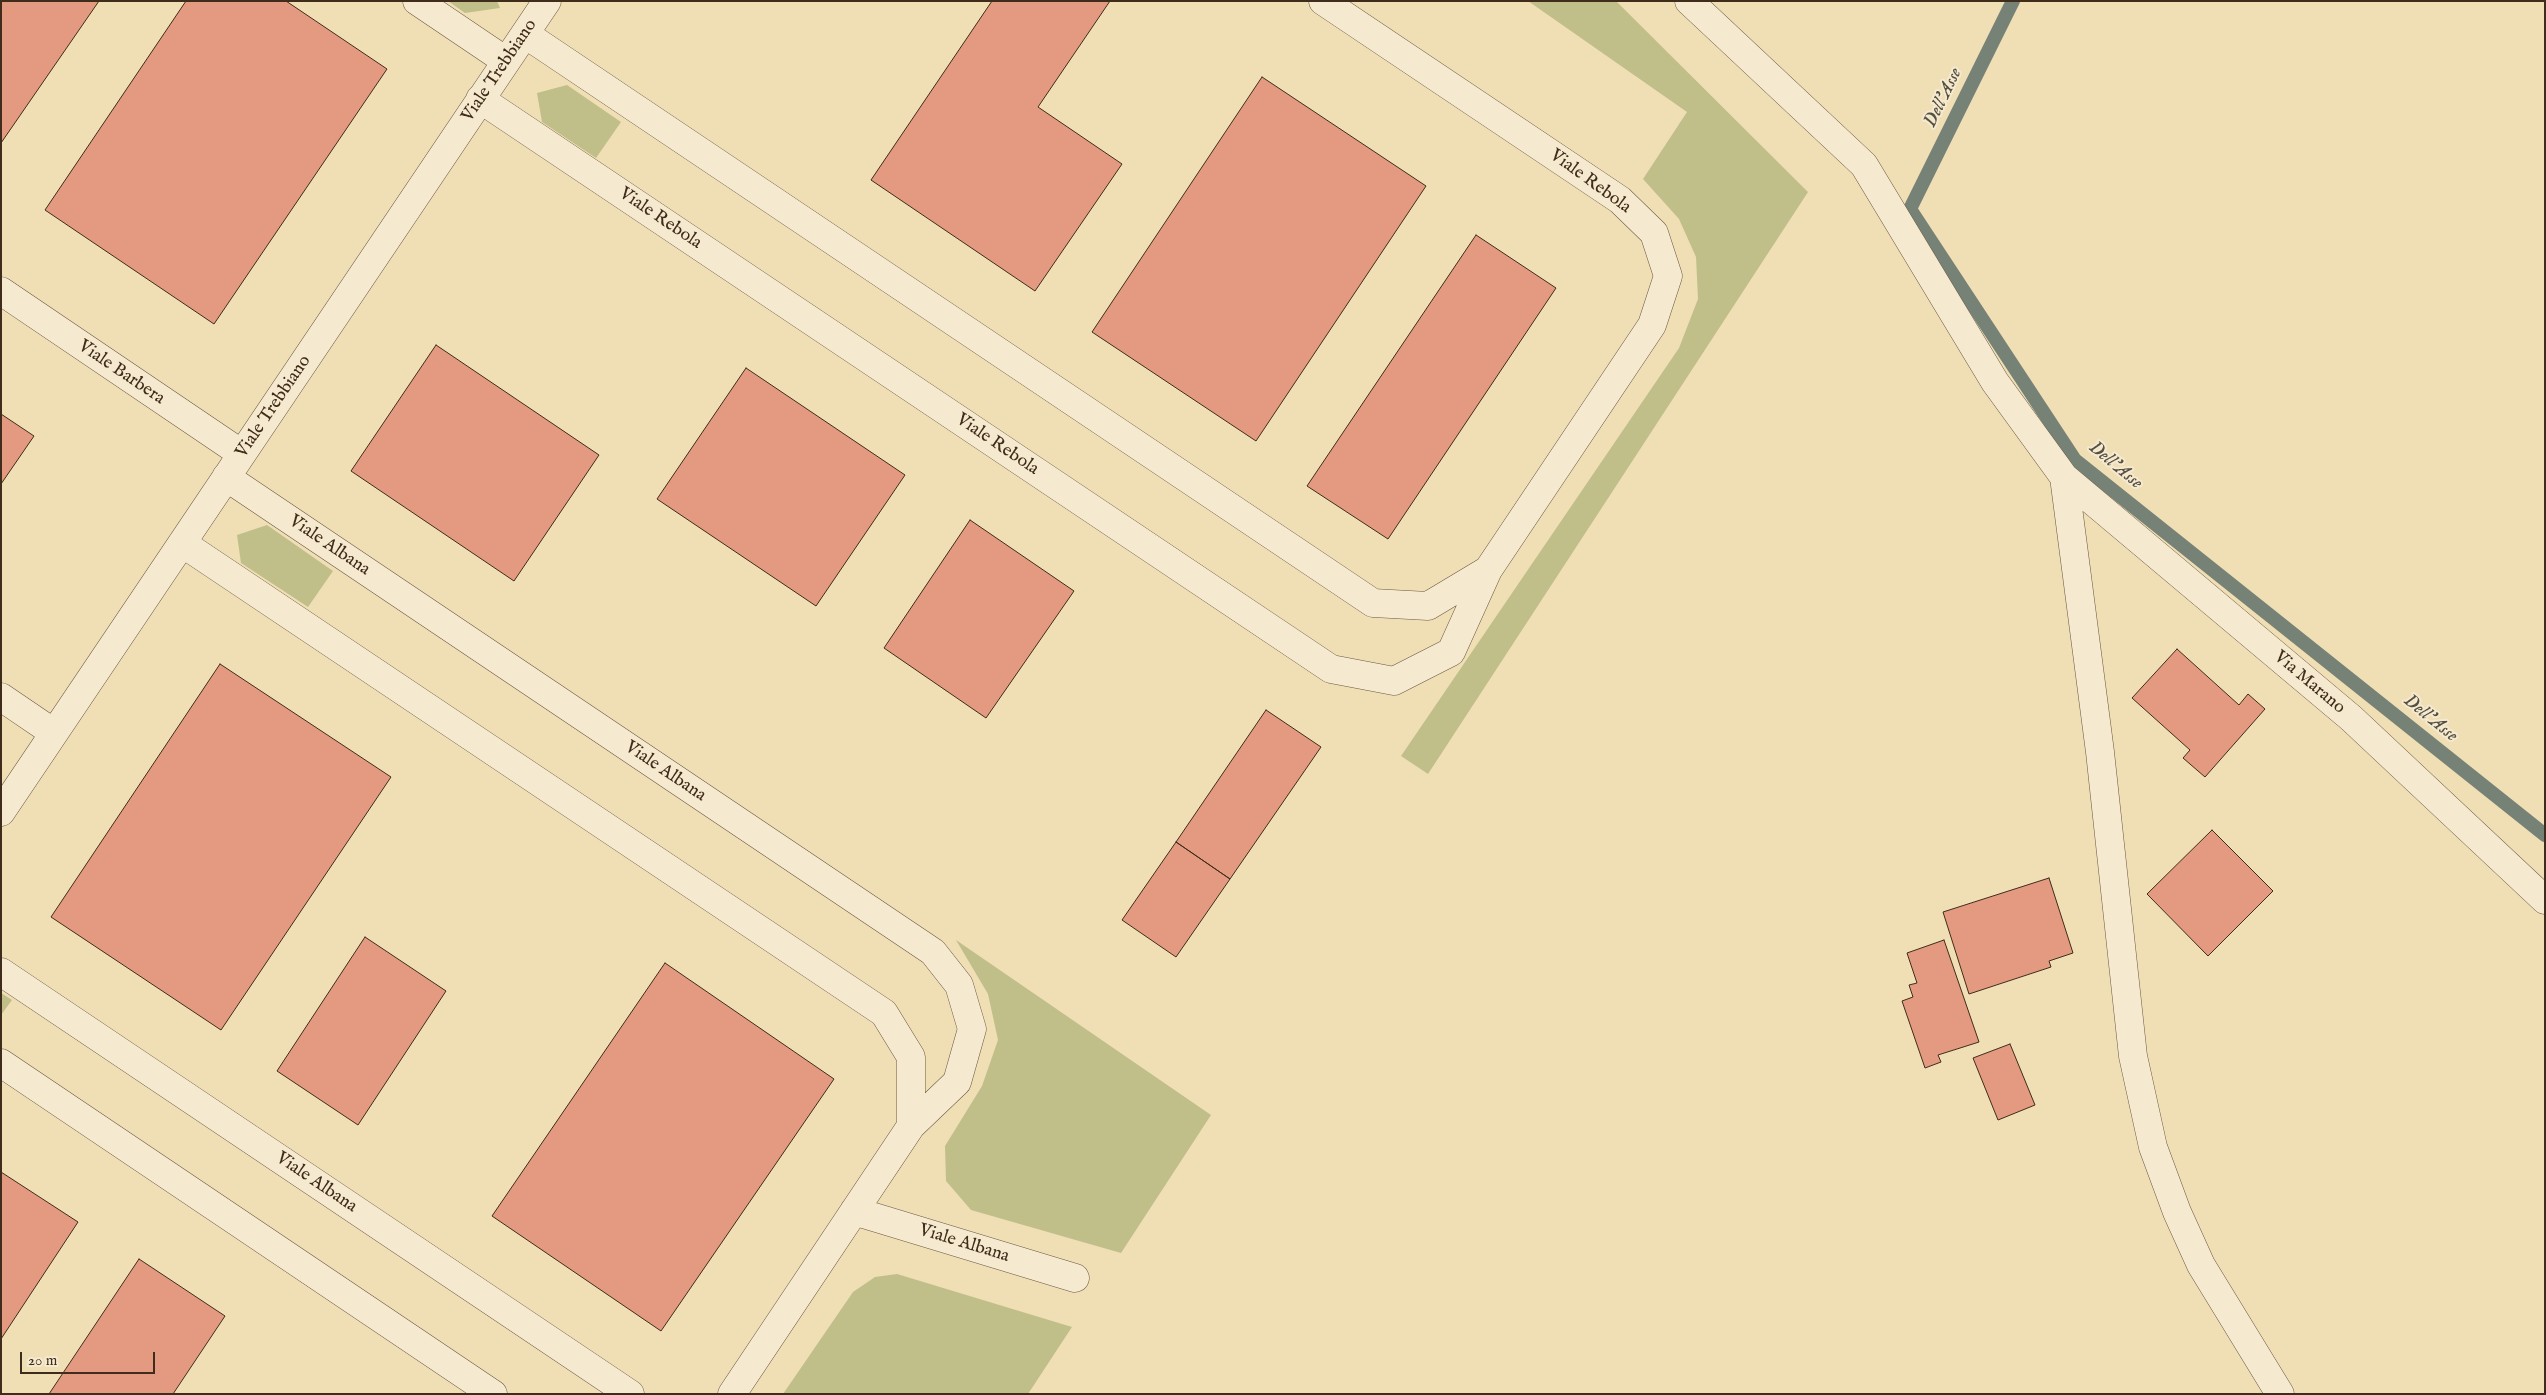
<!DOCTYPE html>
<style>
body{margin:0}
#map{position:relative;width:2546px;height:1395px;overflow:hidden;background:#f0deb5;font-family:"IM FELL English",serif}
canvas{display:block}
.frame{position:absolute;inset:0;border:2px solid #3f2c1b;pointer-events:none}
.scale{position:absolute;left:20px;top:1352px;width:135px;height:22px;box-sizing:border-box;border:2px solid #3f2c1b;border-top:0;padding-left:6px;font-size:15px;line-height:18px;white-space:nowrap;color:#3f2c1b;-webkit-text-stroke:4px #f5eacf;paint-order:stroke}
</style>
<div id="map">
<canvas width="2546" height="1395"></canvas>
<div class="frame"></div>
<div class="scale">20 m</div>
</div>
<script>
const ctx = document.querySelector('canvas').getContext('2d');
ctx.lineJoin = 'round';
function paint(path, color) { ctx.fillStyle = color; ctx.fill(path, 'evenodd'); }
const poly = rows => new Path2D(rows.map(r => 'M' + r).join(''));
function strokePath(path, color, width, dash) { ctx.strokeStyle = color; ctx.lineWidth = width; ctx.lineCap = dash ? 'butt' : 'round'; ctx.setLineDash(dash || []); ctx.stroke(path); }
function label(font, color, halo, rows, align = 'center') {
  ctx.font = font + ' "IM FELL English",serif'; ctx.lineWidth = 4; ctx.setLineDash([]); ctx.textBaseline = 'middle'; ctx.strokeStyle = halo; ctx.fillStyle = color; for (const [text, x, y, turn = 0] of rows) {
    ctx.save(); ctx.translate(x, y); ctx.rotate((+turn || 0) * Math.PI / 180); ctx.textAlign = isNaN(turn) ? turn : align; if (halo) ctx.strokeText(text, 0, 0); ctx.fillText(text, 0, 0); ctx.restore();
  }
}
paint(poly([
 [448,1,497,1,500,8,465,13],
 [1528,1,1616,1,1808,192,1428,774,1401,756,1679,348,1698,299,1696,257,1679,219,1643,179,1687,112],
 [567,85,621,122,596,158,542,122,537,93],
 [267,525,333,571,308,607,241,563,237,535],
 [956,940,1211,1115,1121,1253,971,1210,946,1181,945,1146,982,1086,998,1040,988,994],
 [1,993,12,1000,1,1015],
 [897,1274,1072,1327,1028,1394,783,1394,853,1292,875,1277]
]), '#c0bf89');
strokePath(poly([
 [2013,1,1910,209,2075,460,2545,835]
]), '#778277', 14);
const building = poly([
 [1,1,99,1,1,143,1,1],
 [186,1,286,1,387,69,214,324,45,210,186,1],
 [992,1,1110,1,1038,107,1122,164,1035,291,871,180,992,1],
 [1262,77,1426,186,1256,441,1092,332,1262,77],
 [1476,235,1556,288,1388,539,1307,486,1476,235],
 [436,345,599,455,514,581,351,471,436,345],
 [746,368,905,475,816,606,657,499,746,368],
 [1,414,34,436,1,484,1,414],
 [970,520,1074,591,986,718,884,648,970,520],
 [2177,649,2239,705,2248,694,2265,709,2205,777,2183,758,2190,750,2132,698,2177,649],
 [220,664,391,777,221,1030,51,917,220,664],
 [1266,710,1321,747,1230,879,1176,842,1266,710],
 [2212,830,2273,891,2208,956,2147,894,2212,830],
 [1176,842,1230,879,1176,957,1122,920,1176,842],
 [2049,878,2073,953,2049,961,2051,967,1969,994,1943,912,2049,878],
 [365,937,446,991,358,1125,277,1071,365,937],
 [1944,940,1979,1042,1938,1055,1941,1062,1925,1068,1902,1001,1913,997,1909,985,1917,983,1907,953,1944,940],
 [665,963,834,1079,661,1331,492,1216,665,963],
 [2010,1044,2035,1105,1998,1120,1973,1058,2010,1044],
 [1,1172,78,1222,1,1339,1,1172],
 [139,1259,225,1316,173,1394,49,1394,139,1259]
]);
paint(building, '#e39a80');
strokePath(building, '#3f2c1b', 1);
const street = poly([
 [417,1,506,61],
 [1689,1,1864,165,1995,382,2064,477,2100,752,2133,1056,2153,1147,2177,1212,2201,1265,2280,1394],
 [525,34,1373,603,1428,606,1488,570],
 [480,99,1331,669,1394,681,1451,652,1488,570,1652,325,1668,276,1654,233,1620,200,1323,1],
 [1,291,242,454],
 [226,477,933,952,959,985,972,1029,957,1082,911,1126,732,1394],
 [2064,477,2351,718,2545,900],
 [182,543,884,1013,911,1057,911,1126],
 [1,697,54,733],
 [1,812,547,1],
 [1,972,630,1394],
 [1,1063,493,1394],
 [854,1211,1075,1278]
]);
strokePath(street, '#6b5842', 29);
strokePath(street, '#f5eacf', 28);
label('18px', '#3f2c1b', '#f5eacf', [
 ["Viale Trebbiano",500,71,-56],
 ["Viale Rebola",1590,182,36],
 ["Viale Rebola",660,219,34],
 ["Viale Barbera",121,373,34],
 ["Viale Trebbiano",274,407,-56],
 ["Viale Rebola",997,445,34],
 ["Viale Albana",329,546,34],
 ["Via Marano",2309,683,40],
 ["Viale Albana",665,772,34],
 ["Viale Albana",316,1183,34],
 ["Viale Albana",964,1244,17]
]);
label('italic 19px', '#565042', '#f5eacf', [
 ["Dell'Asse",1944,98,-64],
 ["Dell'Asse",2115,466,40],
 ["Dell'Asse",2430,719,39]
]);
</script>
